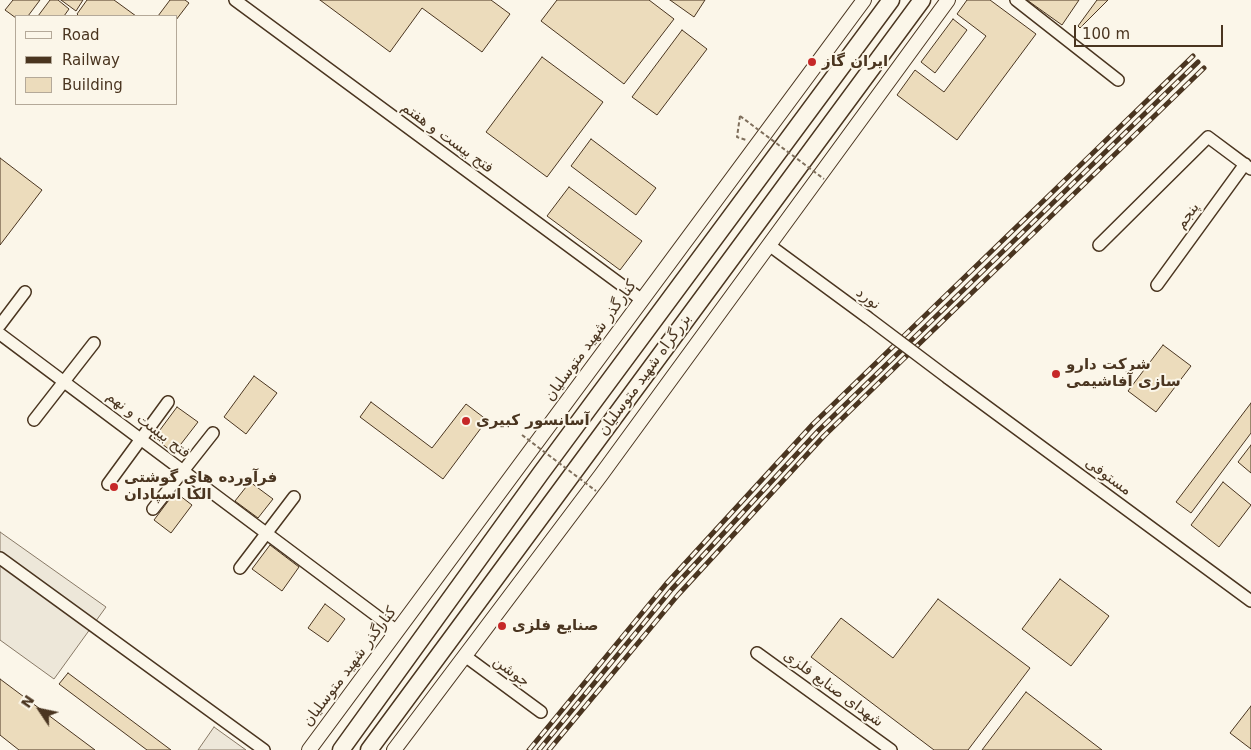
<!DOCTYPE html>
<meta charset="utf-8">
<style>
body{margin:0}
#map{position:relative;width:1251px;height:750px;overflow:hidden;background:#fbf6e9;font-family:"DejaVu Sans",sans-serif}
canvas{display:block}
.legend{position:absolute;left:15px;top:15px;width:162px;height:90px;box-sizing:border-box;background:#fbf6e9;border:1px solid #b4a999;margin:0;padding:6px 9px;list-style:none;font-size:15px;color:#4a3520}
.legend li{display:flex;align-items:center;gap:10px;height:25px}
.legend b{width:25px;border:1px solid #b4a999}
.north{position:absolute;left:15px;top:685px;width:50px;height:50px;-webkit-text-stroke:4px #fbf6e9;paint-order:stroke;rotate:304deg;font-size:14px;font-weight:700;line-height:20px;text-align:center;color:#4a3520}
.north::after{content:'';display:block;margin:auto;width:18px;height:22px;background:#4a3520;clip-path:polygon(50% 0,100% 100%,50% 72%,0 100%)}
.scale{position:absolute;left:1074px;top:25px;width:149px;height:22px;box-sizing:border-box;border:2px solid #4a3520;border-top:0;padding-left:6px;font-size:15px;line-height:18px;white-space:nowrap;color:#4a3520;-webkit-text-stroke:4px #fbf6e9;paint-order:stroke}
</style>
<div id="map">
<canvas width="1251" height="750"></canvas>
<ul class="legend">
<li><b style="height:6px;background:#fbf6e9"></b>Road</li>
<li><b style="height:6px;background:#4a3520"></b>Railway</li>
<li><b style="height:14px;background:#ecdcbc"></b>Building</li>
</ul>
<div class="north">N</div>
<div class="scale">100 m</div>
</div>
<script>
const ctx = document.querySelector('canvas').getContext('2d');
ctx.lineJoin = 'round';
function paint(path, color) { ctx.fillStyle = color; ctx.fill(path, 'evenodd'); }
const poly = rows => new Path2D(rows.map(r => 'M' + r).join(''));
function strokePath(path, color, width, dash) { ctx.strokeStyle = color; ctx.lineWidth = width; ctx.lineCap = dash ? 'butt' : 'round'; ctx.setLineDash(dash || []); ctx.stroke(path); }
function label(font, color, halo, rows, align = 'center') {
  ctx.font = font + ' "DejaVu Sans",Cairo,sans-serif'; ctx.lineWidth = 4; ctx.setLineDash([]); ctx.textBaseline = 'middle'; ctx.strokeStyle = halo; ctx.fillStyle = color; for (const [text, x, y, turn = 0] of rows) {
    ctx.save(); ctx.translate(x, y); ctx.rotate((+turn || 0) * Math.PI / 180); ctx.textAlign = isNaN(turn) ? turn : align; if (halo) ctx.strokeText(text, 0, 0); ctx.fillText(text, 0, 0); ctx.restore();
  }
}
const parking = poly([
 [0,532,106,607,54,679,0,640,0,532],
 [214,727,246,750,198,750,214,727]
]);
paint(parking, '#ede7d9');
strokePath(parking, '#887966', 1);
const building = poly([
 [13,0,40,0,28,16,16,16,16,18,5,10,13,0],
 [50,0,58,0,69,9,64,16,38,16,50,0],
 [61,0,83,0,76,11,61,0],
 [87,0,114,0,136,16,79,16,77,14,87,0],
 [170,0,185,0,189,3,176,20,176,16,158,16,170,0],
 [320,0,491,0,510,14,482,52,422,8,390,52,320,0],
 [557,0,649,0,674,19,624,84,541,21,557,0],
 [670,0,705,0,694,17,670,0],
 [967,0,990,0,1036,34,957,140,897,95,915,70,944,92,986,36,957,14,967,0],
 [1027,0,1079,0,1062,25,1027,0],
 [1097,0,1108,0,1080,28,1078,26,1097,0],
 [953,19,967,30,935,73,921,62,953,19],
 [682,30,707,49,657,115,632,97,682,30],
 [542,57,603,102,547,177,486,132,542,57],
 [591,139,656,188,636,215,571,166,591,139],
 [0,158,42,190,0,245,0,158],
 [569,187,642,241,620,270,547,216,569,187],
 [1163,345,1191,366,1156,412,1128,391,1163,345],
 [254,376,277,393,246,434,224,417,254,376],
 [371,402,432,448,466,404,487,420,443,479,360,417,371,402],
 [1251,403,1251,433,1191,513,1176,502,1251,403],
 [177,407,198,422,174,453,154,438,177,407],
 [1251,445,1251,473,1238,462,1251,445],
 [250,482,273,499,258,518,235,501,250,482],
 [1223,482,1251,505,1219,547,1191,525,1223,482],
 [175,492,192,505,171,533,154,520,175,492],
 [270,545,299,567,282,591,252,569,270,545],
 [1060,579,1109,616,1071,666,1022,629,1060,579],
 [938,599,1030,668,968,750,934,750,811,657,841,618,893,658,938,599],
 [325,604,345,619,328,642,308,628,325,604],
 [68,673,171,750,147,750,59,684,68,673],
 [0,679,95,750,19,750,0,735,0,679],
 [1026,692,1102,750,982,750,1026,692],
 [1251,706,1251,749,1230,733,1251,706]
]);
paint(building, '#ecdcbc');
strokePath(building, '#4a3520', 1);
const minor = poly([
 [235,0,642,300],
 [1016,0,1118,80],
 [769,245,867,317],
 [1099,245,1208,137,1251,169],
 [1157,285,1245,164],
 [0,325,25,292],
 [0,334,397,631],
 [948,378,1251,601],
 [34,420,94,343],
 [108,484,168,402],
 [153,509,213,433],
 [0,558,264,750],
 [240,568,294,497],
 [757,653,891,750],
 [465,656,541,712]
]);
const major = poly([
 [309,750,864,0],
 [394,750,601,475,948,0]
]);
const highway = poly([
 [341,750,541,473,891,0],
 [369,750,922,0]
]);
strokePath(minor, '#4a3520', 14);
strokePath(major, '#4a3520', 16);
strokePath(highway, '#4a3520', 19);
strokePath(poly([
 [740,116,737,137,746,140]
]), '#7f6f5c', 2, [4, 2.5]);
strokePath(minor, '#fbf6e9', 11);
strokePath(major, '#fbf6e9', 14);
strokePath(highway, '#fbf6e9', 16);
const rail = poly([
 [529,750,666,584,813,424,1193,56],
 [539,750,672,589,819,430,1198,62],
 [549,750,678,595,824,436,1204,68]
]);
strokePath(rail, '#4a3520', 5);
strokePath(rail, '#fbf6e9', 3, [9]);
const minorBridge = poly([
 [867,317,948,378]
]);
strokePath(minorBridge, '#4a3520', 14, []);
strokePath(poly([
 [740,116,824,179],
 [522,435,596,491]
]), '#7f6f5c', 2, [4, 2.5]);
strokePath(minorBridge, '#fbf6e9', 11);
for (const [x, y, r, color] of [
 [812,62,5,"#c62828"],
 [1056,374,5,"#c62828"],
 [466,421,5,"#c62828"],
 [114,487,5,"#c62828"],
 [502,626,5,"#c62828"]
]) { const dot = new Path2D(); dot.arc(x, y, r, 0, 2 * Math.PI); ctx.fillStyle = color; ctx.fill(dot); strokePath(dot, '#fbf6e9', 2); }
label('bold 15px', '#4a3520', '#fbf6e9', [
 ["ایران گاز",822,62],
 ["شرکت دارو",1066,365],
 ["سازی آفاشیمی",1066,382],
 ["آسانسور کبیری",476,421],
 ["فرآورده های گوشتی",124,478],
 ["الکا اسپادان",124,495],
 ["صنایع فلزی",512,626]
], 'left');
label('15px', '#4a3520', '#fbf6e9', [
 ["فتح بیست و هفتم",447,138,36],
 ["پنجم",1188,216,-54],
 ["نورد",868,299,37],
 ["کنارگذر شهید متوسلیان",591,341,-54],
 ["بزرگراه شهید متوسلیان",645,375,-54],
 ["فتح بیست و نهم",148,425,37],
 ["مستوفی",1108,477,36],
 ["کنارگذر شهید متوسلیان",350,667,-53],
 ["جوشن",511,672,36],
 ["شهدای صنایع فلزی",833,689,36]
]);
</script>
